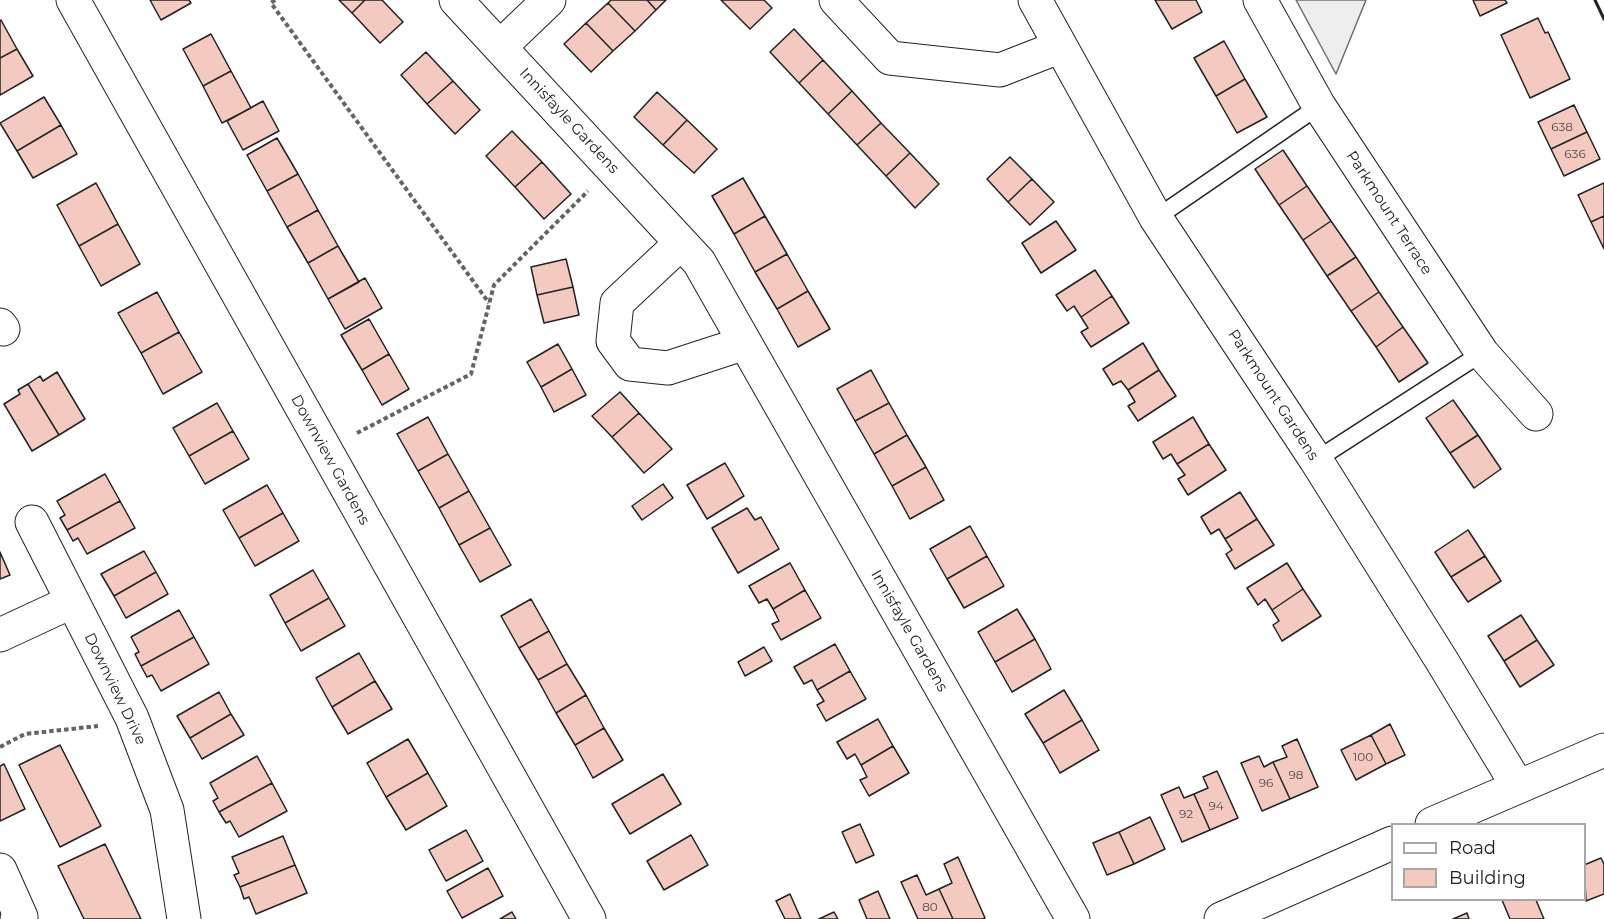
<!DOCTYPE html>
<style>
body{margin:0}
#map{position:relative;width:1604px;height:919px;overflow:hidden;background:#fff;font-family:Montserrat,sans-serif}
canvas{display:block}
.legend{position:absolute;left:1391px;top:823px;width:195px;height:78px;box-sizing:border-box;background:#fff;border:2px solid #a7a7a7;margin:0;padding:8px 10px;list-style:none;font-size:18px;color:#222}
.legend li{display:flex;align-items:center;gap:12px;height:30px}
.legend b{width:30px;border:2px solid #a7a7a7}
</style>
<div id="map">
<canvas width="1604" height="919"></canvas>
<ul class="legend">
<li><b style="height:8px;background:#fff"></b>Road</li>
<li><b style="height:16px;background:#f3c9c0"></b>Building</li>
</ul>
</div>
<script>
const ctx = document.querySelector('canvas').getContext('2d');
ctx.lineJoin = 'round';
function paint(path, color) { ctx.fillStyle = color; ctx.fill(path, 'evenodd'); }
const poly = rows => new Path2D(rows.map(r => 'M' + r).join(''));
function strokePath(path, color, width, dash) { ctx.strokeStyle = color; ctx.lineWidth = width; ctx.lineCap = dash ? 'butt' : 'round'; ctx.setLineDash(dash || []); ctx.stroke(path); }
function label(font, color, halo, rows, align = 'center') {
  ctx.font = font + ' Montserrat,sans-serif'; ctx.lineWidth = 4.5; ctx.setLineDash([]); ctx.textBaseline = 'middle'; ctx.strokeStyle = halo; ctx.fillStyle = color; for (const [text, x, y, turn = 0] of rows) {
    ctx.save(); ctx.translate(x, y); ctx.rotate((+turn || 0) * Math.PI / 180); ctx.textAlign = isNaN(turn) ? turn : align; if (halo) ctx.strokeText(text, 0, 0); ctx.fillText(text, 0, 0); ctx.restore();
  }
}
const green = poly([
 [1296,0,1366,0,1336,74,1296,0]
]);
paint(green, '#eee');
strokePath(green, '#6f6f6f', 1.5);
const building = poly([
 [150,0,189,0,191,3,161,20,150,0],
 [339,0,365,0,352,13,339,0],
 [365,0,382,0,403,22,380,43,352,13,365,0],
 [611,0,647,0,656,10,635,31,608,3,611,0],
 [647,0,666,0,656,10,647,0],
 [721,0,764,0,772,8,750,29,721,0],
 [1155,0,1196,0,1202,12,1172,29,1155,0],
 [1473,0,1505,0,1507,3,1480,16,1473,0],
 [608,3,635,31,613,51,586,23,608,3],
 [1538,18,1545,33,1548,32,1570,79,1530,98,1501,35,1538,18],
 [1,20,17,49,0,58,0,21,1,20],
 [586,23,613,51,591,72,564,44,586,23],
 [794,29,823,60,799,83,770,52,794,29],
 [211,34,231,71,203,86,183,49,211,34],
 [1224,41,1245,79,1216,96,1194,58,1224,41],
 [17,49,33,76,0,95,0,58,17,49],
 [426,52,453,81,427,104,401,75,426,52],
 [823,60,852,91,828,114,799,83,823,60],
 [231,71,251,108,222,123,203,86,231,71],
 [1245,79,1267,117,1237,133,1216,96,1245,79],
 [453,81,480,110,455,134,427,104,453,81],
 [852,91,881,123,857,145,828,114,852,91],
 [657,92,687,120,663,145,634,117,657,92],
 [44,97,61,125,17,151,0,123,44,97],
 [263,101,279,131,243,150,227,121,263,101],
 [1574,105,1587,132,1551,149,1538,122,1574,105],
 [687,120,717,149,694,173,663,145,687,120],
 [881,123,910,153,886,176,857,145,881,123],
 [61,125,77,154,33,178,17,151,61,125],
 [512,131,542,162,515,187,486,156,512,131],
 [1587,132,1600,159,1564,176,1551,149,1587,132],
 [277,138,298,174,267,191,247,155,277,138],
 [1283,150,1307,186,1279,205,1255,169,1283,150],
 [910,153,939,184,915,208,886,176,910,153],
 [1010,157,1032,179,1008,202,987,179,1010,157],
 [542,162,571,194,544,219,515,187,542,162],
 [298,174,318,210,287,227,267,191,298,174],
 [743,178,765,216,734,234,712,196,743,178],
 [1032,179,1054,202,1030,225,1008,202,1032,179],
 [96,183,118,224,79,246,57,205,96,183],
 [1604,183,1604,216,1591,222,1578,195,1604,183],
 [1307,186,1331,221,1303,240,1279,205,1307,186],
 [318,210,338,246,308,263,287,227,318,210],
 [765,216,787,254,755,272,734,234,765,216],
 [1604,216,1604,249,1591,222,1604,216],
 [1056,221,1076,250,1041,273,1022,243,1056,221],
 [1331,221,1356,257,1327,276,1303,240,1331,221],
 [118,224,140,264,101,286,79,246,118,224],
 [338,246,359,282,328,299,308,263,338,246],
 [787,254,808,291,777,309,755,272,787,254],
 [1356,257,1379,292,1351,311,1327,276,1356,257],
 [566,259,573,287,537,295,531,267,566,259],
 [1095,270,1112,296,1081,317,1074,306,1067,311,1056,295,1095,270],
 [365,278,382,308,345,329,328,299,365,278],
 [573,287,579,315,544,323,537,295,573,287],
 [808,291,830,329,798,347,777,309,808,291],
 [157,292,179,332,141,353,118,313,157,292],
 [1379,292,1403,327,1376,347,1351,311,1379,292],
 [1112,296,1129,323,1091,347,1081,332,1088,328,1081,317,1112,296],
 [369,319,389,354,362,370,341,335,369,319],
 [1403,327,1428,363,1399,382,1376,347,1403,327],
 [179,332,202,372,163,394,141,353,179,332],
 [1143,343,1159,370,1128,390,1121,381,1113,385,1103,369,1143,343],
 [558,344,572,369,541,387,527,362,558,344],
 [389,354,409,389,382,405,362,370,389,354],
 [572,369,586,395,554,412,541,387,572,369],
 [871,370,889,403,855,421,837,389,871,370],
 [1159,370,1176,396,1138,421,1128,406,1135,402,1128,390,1159,370],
 [57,372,85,419,59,435,28,384,40,376,43,381,57,372],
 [28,384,59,435,32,451,4,404,20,394,18,390,28,384],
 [620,392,639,413,612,437,592,416,620,392],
 [1453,400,1478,435,1450,453,1426,418,1453,400],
 [217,403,233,431,189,456,173,428,217,403],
 [889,403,907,435,874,454,855,421,889,403],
 [639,413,672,449,644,473,612,437,639,413],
 [428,417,448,454,418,471,397,434,428,417],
 [1193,417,1209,444,1177,464,1171,454,1163,459,1153,442,1193,417],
 [233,431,249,459,205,484,189,456,233,431],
 [907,435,926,467,892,486,874,454,907,435],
 [1478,435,1501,469,1474,488,1450,453,1478,435],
 [1209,444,1226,470,1188,495,1178,479,1185,475,1177,464,1209,444],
 [448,454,469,491,439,508,418,471,448,454],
 [725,463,744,496,707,519,687,485,725,463],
 [926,467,944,500,910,519,892,486,926,467],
 [105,474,120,501,67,530,60,518,65,515,57,501,105,474],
 [663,484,673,498,642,520,632,506,663,484],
 [267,485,283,513,239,538,223,510,267,485],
 [469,491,490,528,459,545,439,508,469,491],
 [1240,492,1257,519,1225,539,1219,529,1211,534,1201,517,1240,492],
 [120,501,135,528,87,554,78,538,73,541,67,530,120,501],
 [747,508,755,520,761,517,779,549,738,573,712,528,747,508],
 [283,513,299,541,255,566,239,538,283,513],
 [1257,519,1274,545,1235,569,1226,554,1232,550,1225,539,1257,519],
 [970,526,987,556,947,579,930,549,970,526],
 [490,528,511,565,480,582,459,545,490,528],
 [1468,530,1485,556,1451,577,1435,552,1468,530],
 [144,551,156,572,114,596,101,574,144,551],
 [0,552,10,575,0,579,0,552],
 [987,556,1004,586,964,608,947,579,987,556],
 [1485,556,1501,581,1468,602,1451,577,1485,556],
 [790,563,805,590,773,609,767,599,759,603,749,586,790,563],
 [1287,563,1303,589,1272,610,1265,599,1258,605,1247,588,1287,563],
 [313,570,329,598,285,623,270,595,313,570],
 [156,572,168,594,126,618,114,596,156,572],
 [1303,589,1321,616,1282,641,1273,625,1279,621,1272,610,1303,589],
 [805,590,821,618,781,640,772,624,779,621,773,609,805,590],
 [329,598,345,626,301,651,285,623,329,598],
 [531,599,549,631,519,648,501,616,531,599],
 [1017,609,1035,639,995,662,978,632,1017,609],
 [179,610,194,637,141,666,135,654,139,652,131,637,179,610],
 [1521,615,1537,640,1504,661,1488,636,1521,615],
 [549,631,567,664,538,680,519,648,549,631],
 [194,637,209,664,161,691,152,675,147,677,141,666,194,637],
 [1035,639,1051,669,1012,692,995,662,1035,639],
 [1537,640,1554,665,1520,687,1504,661,1537,640],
 [835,644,850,671,817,690,812,680,804,684,794,667,835,644],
 [764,647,772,661,745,676,738,662,764,647],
 [359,653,375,681,332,707,316,678,359,653],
 [567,664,586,695,556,713,538,680,567,664],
 [850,671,866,699,826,721,817,705,824,701,817,690,850,671],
 [375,681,392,709,348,734,332,707,375,681],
 [1064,690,1082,720,1043,743,1025,714,1064,690],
 [219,692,231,714,190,738,177,716,219,692],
 [586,695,604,728,575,745,556,713,586,695],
 [231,714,244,735,202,759,190,738,231,714],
 [878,719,893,746,861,765,855,754,847,759,837,742,878,719],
 [1082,720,1099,750,1060,773,1043,743,1082,720],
 [1390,724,1405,755,1386,764,1371,735,1390,724],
 [604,728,623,760,593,778,575,745,604,728],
 [1371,735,1386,764,1356,780,1341,750,1371,735],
 [408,739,428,773,386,797,367,763,408,739],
 [1297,739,1318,787,1290,799,1273,762,1287,757,1282,746,1297,739],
 [60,745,101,826,60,847,19,765,60,745],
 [893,746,909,773,869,796,860,780,867,777,861,765,893,746],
 [257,756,272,783,219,812,213,801,218,798,210,783,257,756],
 [1259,756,1264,767,1273,762,1290,799,1262,811,1241,763,1259,756],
 [4,764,25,809,0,821,0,766,4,764],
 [1217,771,1238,818,1210,830,1194,794,1208,788,1203,777,1217,771],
 [428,773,447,806,406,830,386,797,428,773],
 [663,774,681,804,630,834,612,804,663,774],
 [272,783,287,811,239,837,230,821,226,823,219,812,272,783],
 [1179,787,1184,798,1194,794,1210,830,1182,842,1161,795,1179,787],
 [1150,817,1165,849,1134,864,1119,832,1150,817],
 [860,824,874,855,856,863,842,832,860,824],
 [466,830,483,861,446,881,429,850,466,830],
 [1119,832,1134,864,1107,875,1093,843,1119,832],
 [691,835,708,865,664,890,647,861,691,835],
 [283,836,295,865,240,887,234,875,239,873,232,857,283,836],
 [105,844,141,919,84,919,58,866,105,844],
 [958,857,985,918,983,919,953,919,939,889,952,883,944,864,958,857],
 [1601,858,1604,864,1604,894,1586,901,1584,865,1601,858],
 [295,865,307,893,256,914,249,897,244,899,240,887,295,865],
 [488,868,503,896,462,918,447,891,488,868],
 [917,875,926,895,939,889,953,919,918,919,901,882,917,875],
 [878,891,890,919,867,919,859,900,878,891],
 [790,894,801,919,785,919,776,901,790,894],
 [1502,900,1536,900,1544,919,1510,919,1502,900],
 [512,912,516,919,500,919,512,912],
 [834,912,838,919,819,919,834,912],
 [1467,913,1469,919,1453,919,1467,913]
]);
paint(building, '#f3c9c0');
strokePath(building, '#222', 1.5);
const service = poly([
 [1156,218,1319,106],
 [1316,460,1482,353]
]);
const minor = poly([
 [73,0,589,919],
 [456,0,699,262,1073,919],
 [836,0,890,58,1000,70,1059,47],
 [1035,0,1156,218,1316,460,1442,661,1517,785],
 [1260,0,1319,106,1482,353,1536,414],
 [501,46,549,0],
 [681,243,617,303,613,341,630,364,668,368,745,343],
 [0,325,3,329],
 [32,522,132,718,167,810,184,919],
 [0,635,71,602],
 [0,870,21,917,17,919]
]);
const tertiary = poly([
 [1432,824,1604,750],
 [1221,919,1392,843]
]);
strokePath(service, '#222', 19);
strokePath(minor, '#222', 35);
strokePath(tertiary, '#222', 35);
strokePath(poly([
 [275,0,271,3,489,303],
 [357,433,471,374,494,285,588,191],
 [0,747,25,734,98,726]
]), '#646464', 4, [4.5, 3]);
strokePath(service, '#fff', 16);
strokePath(minor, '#fff', 33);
strokePath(tertiary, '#fff', 33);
strokePath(poly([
 [1595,0,1604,19]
]), '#222', 3);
label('12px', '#564c4a', null, [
 ["638",1562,127],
 ["636",1575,154],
 ["100",1363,757],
 ["98",1296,775],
 ["96",1266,783],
 ["94",1216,806],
 ["92",1186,814],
 ["80",930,907]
]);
label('15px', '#222', '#fff', [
 ["Innisfayle Gardens",569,121,47],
 ["Parkmount Terrace",1389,213,57],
 ["Parkmount Gardens",1273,395,57],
 ["Downview Gardens",330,460,61],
 ["Innisfayle Gardens",909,631,60],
 ["Downview Drive",115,689,64]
]);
</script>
